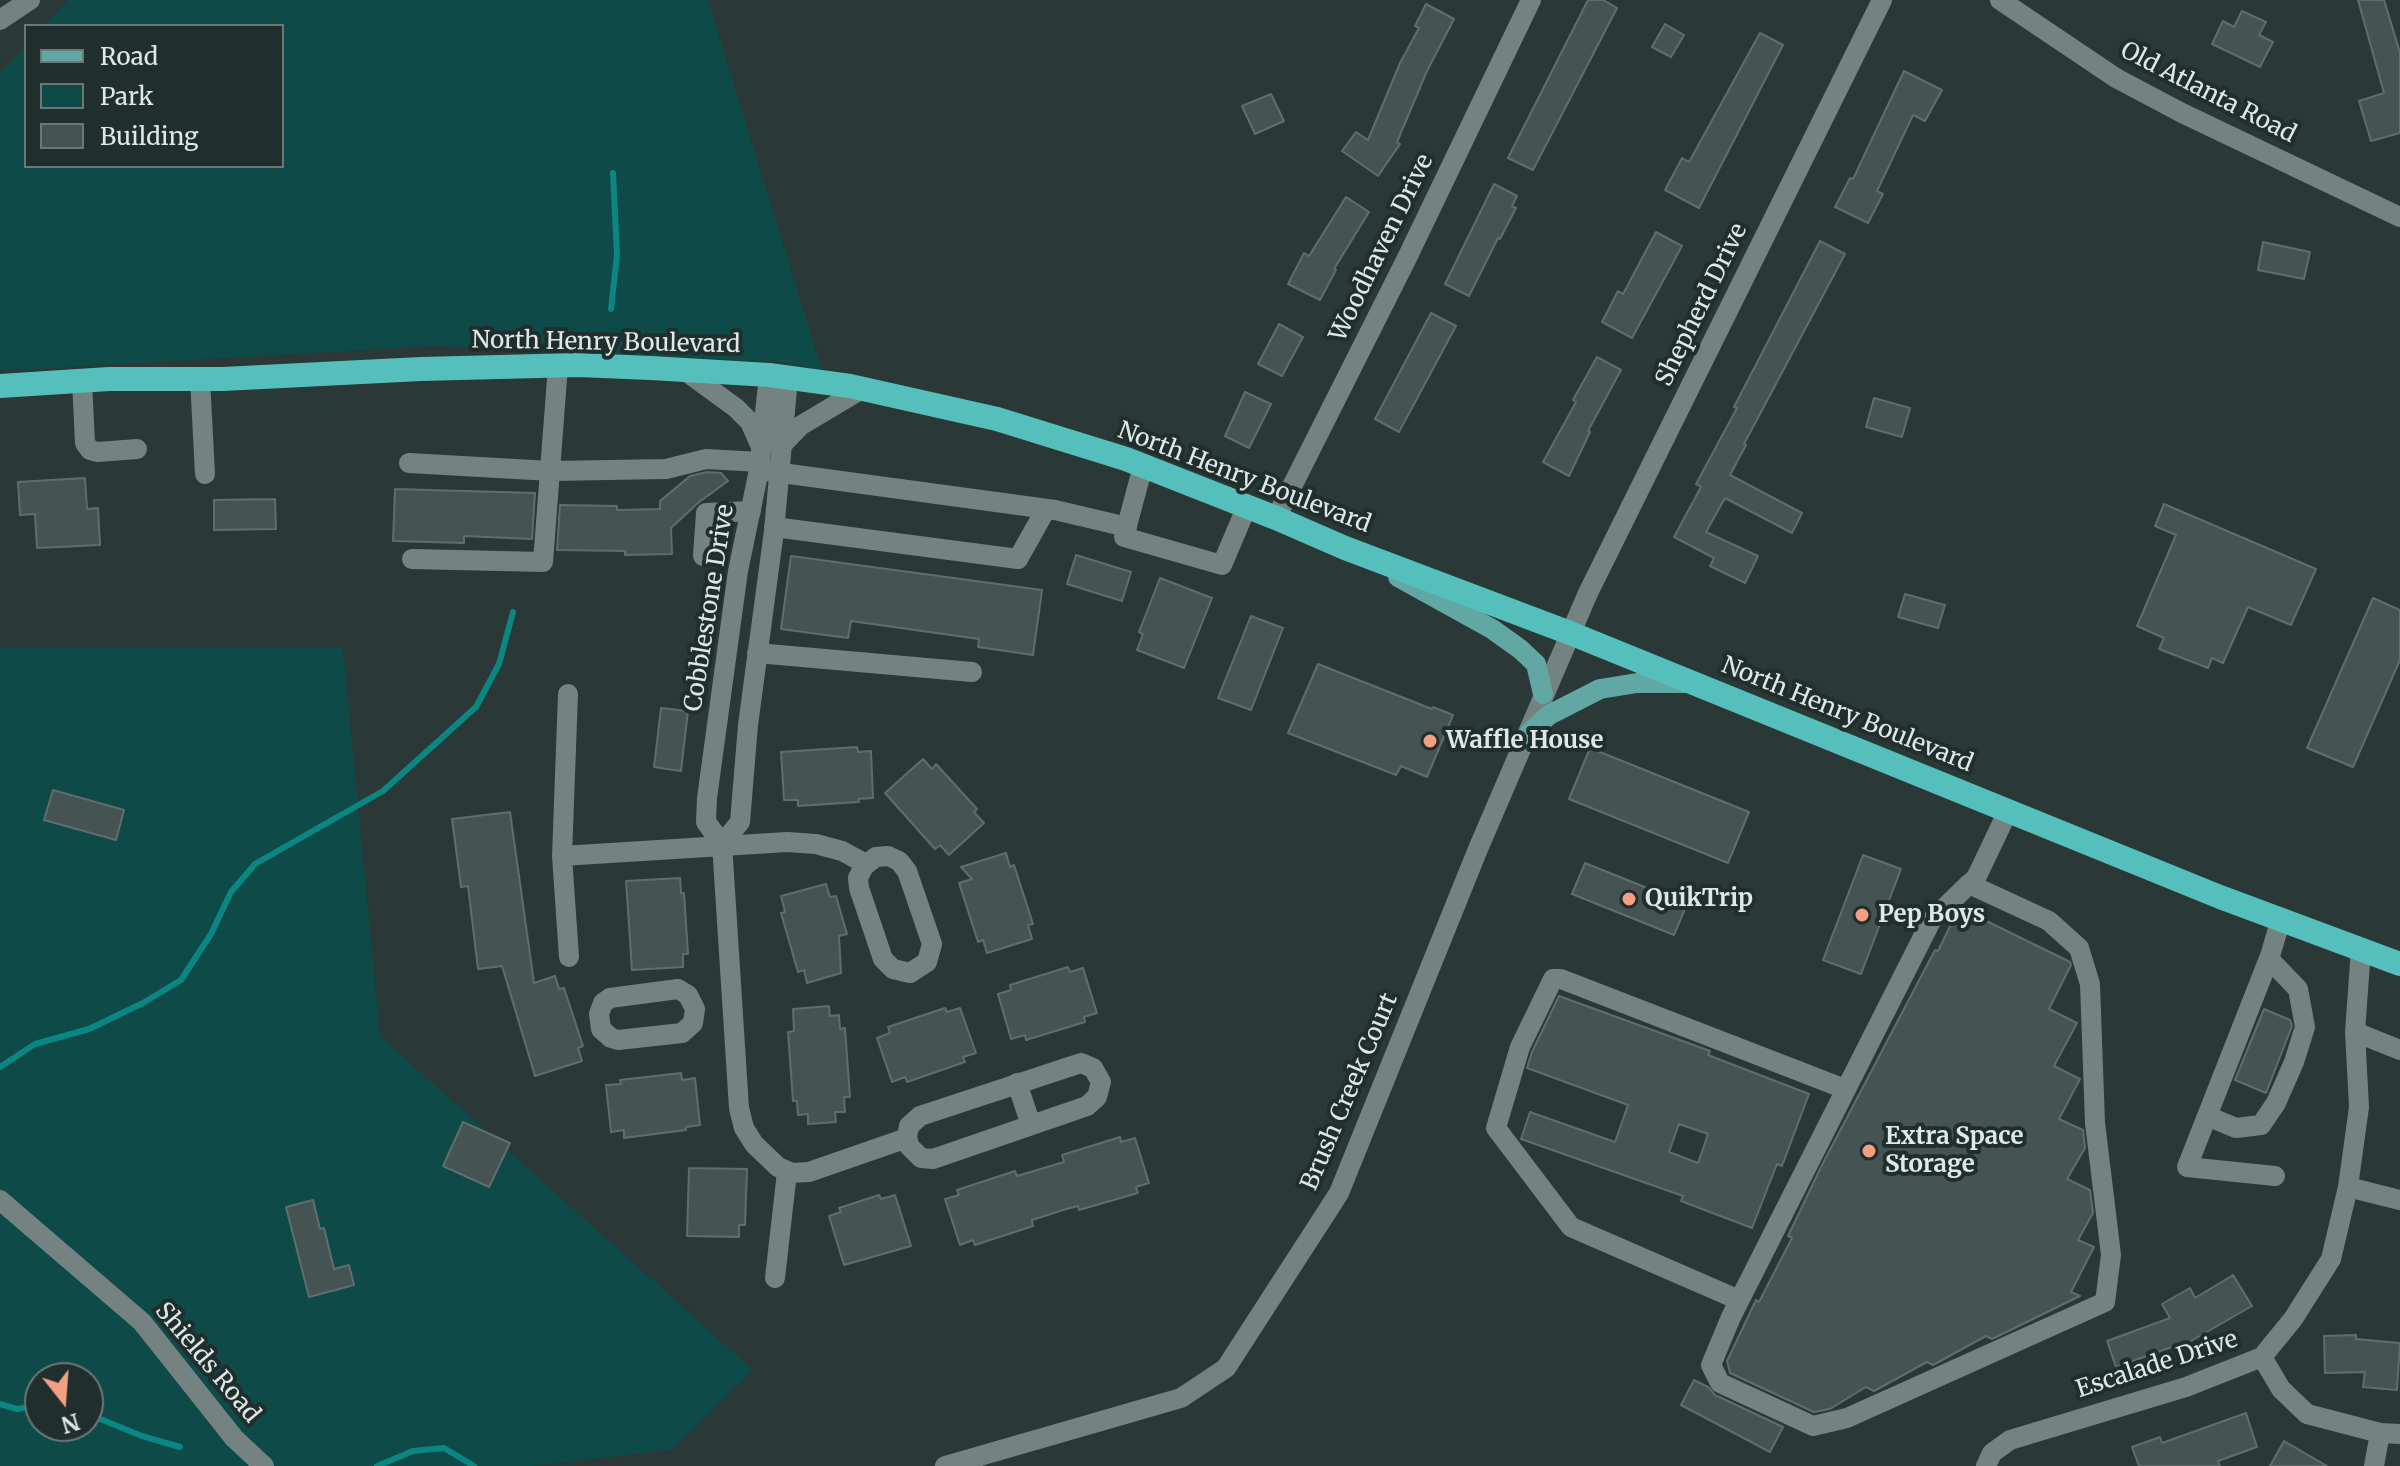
<!DOCTYPE html>
<style>
body{margin:0}
#map{position:relative;width:2400px;height:1466px;overflow:hidden;background:#2a3837;font-family:Merriweather,serif}
canvas{display:block}
.legend{position:absolute;left:24px;top:24px;width:260px;height:144px;box-sizing:border-box;background:#202e2d;border:2px solid #6c7877;margin:0;padding:10px 14px;list-style:none;font-size:24px;color:#dfe8e7}
.legend li{display:flex;align-items:center;gap:16px;height:40px}
.legend b{width:40px;border:2px solid #6c7877}
.north{position:absolute;left:24px;top:1362px;width:80px;height:80px;box-sizing:border-box;background:#202e2d;border:2px solid #6c7877;border-radius:50%;rotate:163deg;font-size:22px;font-weight:700;line-height:32px;text-align:center;color:#dfe8e7}
.north::after{content:'';display:block;margin:auto;width:28px;height:36px;background:#f3a081;clip-path:polygon(50% 0,100% 100%,50% 72%,0 100%)}
</style>
<div id="map">
<canvas width="2400" height="1466"></canvas>
<ul class="legend">
<li><b style="height:10px;background:#61a8a4"></b>Road</li>
<li><b style="height:22px;background:#0d4a48"></b>Park</li>
<li><b style="height:22px;background:#455453"></b>Building</li>
</ul>
<div class="north">N</div>
</div>
<script>
const ctx = document.querySelector('canvas').getContext('2d');
ctx.lineJoin = 'round';
function paint(path, color) { ctx.fillStyle = color; ctx.fill(path, 'evenodd'); }
const poly = rows => new Path2D(rows.map(r => 'M' + r).join(''));
function strokePath(path, color, width, dash) { ctx.strokeStyle = color; ctx.lineWidth = width; ctx.lineCap = dash ? 'butt' : 'round'; ctx.setLineDash(dash || []); ctx.stroke(path); }
function label(font, color, halo, rows, align = 'center') {
  ctx.font = font + ' Merriweather,serif'; ctx.lineWidth = 8; ctx.setLineDash([]); ctx.textBaseline = 'middle'; ctx.strokeStyle = halo; ctx.fillStyle = color; for (const [text, x, y, turn = 0] of rows) {
    ctx.save(); ctx.translate(x, y); ctx.rotate((+turn || 0) * Math.PI / 180); ctx.textAlign = isNaN(turn) ? turn : align; if (halo) ctx.strokeText(text, 0, 0); ctx.fillText(text, 0, 0); ctx.restore();
  }
}
paint(poly([
 [68,0,708,0,822,370,780,362,435,346,0,371,0,72,26,45,26,166,282,166,282,26,44,26],
 [0,648,343,648,380,1036,753,1370,671,1450,532,1466,0,1466],
 [40,1378,88,1378,88,1426,40,1426]
]), '#0d4a48');
strokePath(poly([
 [611,309,617,255,613,173],
 [0,1067,35,1044,89,1029,143,1003,181,980,211,934,231,892,255,864,383,791,476,707,499,664,513,612],
 [0,1404,17,1409,40,1405],
 [88,1414,142,1436,180,1447],
 [377,1466,413,1451,444,1448,474,1466]
]), '#0b8783', 6);
const building = poly([
 [1588,0,1603,0,1617,8,1533,170,1508,158,1588,0],
 [2358,0,2384,0,2400,53,2400,133,2371,141,2359,101,2384,93,2358,0],
 [1426,4,1454,19,1427,71,1397,142,1400,144,1378,176,1342,151,1356,132,1368,140,1400,63,1419,28,1415,26,1426,4],
 [2242,11,2266,22,2259,35,2273,42,2260,67,2212,44,2223,21,2234,27,2242,11],
 [1665,24,1684,35,1671,57,1652,47,1665,24],
 [1760,33,1783,45,1699,208,1665,190,1682,158,1689,162,1760,33],
 [1904,71,1942,90,1925,121,1913,115,1877,191,1883,194,1868,223,1835,207,1850,178,1853,179,1904,71],
 [1271,94,1284,121,1255,134,1242,106,1271,94],
 [1494,184,1517,196,1512,206,1516,208,1500,239,1498,238,1469,296,1445,284,1494,184],
 [1346,197,1369,212,1334,269,1336,270,1320,300,1288,284,1304,253,1309,256,1346,197],
 [1656,232,1682,246,1632,338,1602,322,1618,291,1623,294,1656,232],
 [1820,241,1845,254,1744,444,1746,445,1730,475,1802,513,1792,533,1725,498,1706,532,1758,556,1745,583,1710,566,1714,558,1674,537,1701,487,1696,484,1737,408,1734,407,1820,241],
 [2263,242,2310,252,2304,279,2258,270,2263,242],
 [1431,313,1456,326,1399,432,1375,419,1431,313],
 [1279,324,1303,337,1282,376,1258,364,1279,324],
 [1597,357,1621,370,1588,431,1590,432,1569,476,1543,462,1576,402,1573,400,1597,357],
 [1245,392,1271,404,1249,448,1225,436,1245,392],
 [1874,398,1910,408,1902,437,1866,427,1874,398],
 [707,472,721,473,728,481,699,502,671,528,672,554,625,555,625,551,557,550,560,505,617,506,617,510,660,509,660,501,690,476,707,472],
 [85,478,87,509,98,508,100,545,37,548,35,514,20,515,18,482,85,478],
 [395,489,535,493,532,539,464,536,464,543,393,541,395,489],
 [275,499,276,529,214,530,214,500,275,499],
 [2164,504,2316,569,2291,625,2248,607,2223,663,2212,658,2208,668,2159,649,2164,638,2137,626,2176,535,2155,526,2164,504],
 [1076,555,1131,572,1122,601,1067,584,1076,555],
 [791,556,1042,590,1033,655,978,647,979,639,851,621,848,638,781,629,791,556],
 [1160,578,1212,598,1184,668,1137,650,1143,634,1139,632,1160,578],
 [1905,594,1945,605,1938,628,1898,617,1905,594],
 [2373,598,2400,610,2400,660,2353,767,2307,748,2373,598],
 [1251,616,1283,628,1251,710,1218,698,1251,616],
 [1318,664,1432,709,1433,707,1453,715,1427,777,1401,766,1396,775,1288,733,1318,664],
 [661,708,688,711,681,771,654,767,661,708],
 [857,747,858,752,871,751,873,798,858,799,859,802,798,806,798,800,784,800,781,752,857,747],
 [1590,748,1749,812,1728,863,1569,799,1590,748],
 [923,759,932,769,936,764,977,809,974,812,984,823,949,855,940,845,935,849,885,793,923,759],
 [53,790,124,810,116,840,44,820,53,790],
 [510,812,534,983,555,976,559,989,564,988,583,1046,578,1048,582,1061,535,1076,502,966,478,969,468,886,461,887,452,819,510,812],
 [1006,853,1010,867,1014,865,1033,924,1028,925,1032,939,987,953,983,940,978,942,959,883,972,879,961,867,1006,853],
 [1863,855,1901,869,1861,974,1823,960,1863,855],
 [1585,863,1687,904,1674,935,1572,894,1585,863],
 [680,878,681,893,684,893,688,954,683,954,683,967,632,970,626,881,680,878],
 [826,884,830,897,836,896,847,934,839,936,841,973,807,983,804,970,798,972,781,913,785,912,781,896,826,884],
 [1962,909,2070,962,2071,965,2049,1009,2077,1023,2054,1066,2080,1079,2059,1119,2083,1130,2085,1148,2067,1179,2090,1190,2093,1213,2078,1240,2094,1247,2071,1292,2080,1296,1992,1339,1986,1336,1933,1365,1927,1362,1874,1391,1866,1387,1830,1409,1814,1412,1730,1373,1727,1361,1756,1300,1759,1302,1792,1238,1788,1236,1822,1165,1935,950,1938,951,1955,916,1962,909],
 [1068,967,1070,972,1083,968,1097,1013,1084,1017,1085,1022,1026,1040,1025,1035,1011,1039,998,994,1011,990,1010,985,1068,967],
 [1559,996,1710,1051,1708,1055,1809,1094,1782,1166,1777,1164,1752,1228,1681,1201,1683,1196,1521,1139,1530,1112,1615,1142,1628,1105,1527,1068,1532,1052,1559,996],
 [1679,1124,1708,1134,1698,1163,1669,1152,1679,1124],
 [829,1006,830,1016,839,1015,840,1029,845,1028,850,1097,844,1097,845,1112,835,1112,836,1122,808,1124,808,1114,798,1115,797,1101,793,1101,788,1032,794,1031,793,1009,829,1006],
 [945,1008,947,1012,960,1008,976,1053,963,1057,965,1062,907,1082,905,1077,892,1082,877,1038,890,1033,888,1027,945,1008],
 [2264,1009,2290,1020,2292,1026,2266,1093,2235,1080,2264,1009],
 [681,1073,682,1080,695,1078,700,1125,686,1127,686,1130,624,1138,624,1130,611,1132,606,1085,621,1084,620,1080,681,1073],
 [463,1122,510,1143,489,1187,443,1166,463,1122],
 [1120,1137,1121,1142,1135,1138,1149,1183,1136,1187,1138,1193,1079,1210,1078,1206,1063,1210,1032,1220,1033,1226,975,1245,973,1240,960,1245,945,1199,959,1195,957,1190,1015,1171,1017,1176,1064,1162,1062,1155,1120,1137],
 [689,1168,747,1169,745,1225,739,1225,739,1237,687,1236,689,1168],
 [879,1195,881,1199,895,1195,911,1246,844,1265,829,1216,841,1212,839,1208,879,1195],
 [313,1200,320,1229,324,1228,334,1269,349,1265,354,1285,309,1297,286,1207,313,1200],
 [2233,1275,2252,1306,2184,1345,2183,1343,2116,1367,2107,1341,2170,1318,2162,1304,2190,1288,2195,1298,2233,1275],
 [2356,1335,2356,1339,2400,1343,2397,1390,2363,1387,2365,1372,2325,1373,2324,1336,2356,1335],
 [1694,1380,1708,1387,1715,1395,1783,1427,1770,1452,1681,1405,1694,1380],
 [2246,1413,2257,1447,2218,1461,2220,1466,2139,1466,2132,1447,2160,1437,2162,1443,2246,1413],
 [2284,1441,2327,1466,2270,1466,2284,1441]
]);
paint(building, '#455453');
strokePath(building, '#5f6e6d', 2);
strokePath(poly([
 [2000,0,2116,78,2182,113,2400,217],
 [0,20,30,0],
 [684,370,736,408,750,422,761,447],
 [769,375,759,470,738,571,707,798,706,822,722,844,739,1108,744,1128,754,1144,778,1167,792,1173,809,1172,907,1138],
 [200,379,205,474],
 [82,381,85,443,90,450,98,452,137,449],
 [780,447,800,426,862,389],
 [409,463,551,471,666,469,706,459,760,462],
 [1143,466,1124,537,1222,565,1247,506],
 [767,471,1055,510,1127,527],
 [1276,518,1406,260,1531,0],
 [774,527,1018,559,1046,509],
 [703,556,706,513,751,511],
 [412,559,543,562,558,366],
 [757,653,972,672],
 [568,694,562,856,569,957],
 [722,844,740,822,748,725,774,531,788,378],
 [562,856,787,842,816,844,842,851,866,864],
 [888,856,899,861,907,871,932,944,927,962,910,973,893,969,883,959,859,888,858,878,864,866,876,857,888,856],
 [1969,884,2049,921,2079,948,2090,984,2095,1123,2111,1255,2105,1302,1847,1418,1813,1426,1720,1383,1711,1365,1731,1317,1931,921,1969,884,1976,878,2008,811],
 [678,989,688,995,695,1009,693,1023,682,1033,618,1040,611,1038,601,1029,599,1014,603,1003,610,998,678,989],
 [2355,1032,2400,1050],
 [1081,1063,1093,1068,1101,1082,1097,1097,1087,1106,933,1159,921,1158,909,1146,907,1136,909,1126,920,1116,1081,1063],
 [1017,1083,1031,1125],
 [2207,1116,2236,1128,2261,1125,2276,1103,2294,1062,2305,1027,2298,989,2269,959],
 [2275,1176,2187,1167,2270,956,2281,919],
 [2348,1187,2400,1200],
 [0,1200,142,1322,234,1438,264,1466],
 [775,1278,787,1172],
 [1739,1300,1571,1227,1496,1128,1520,1047,1553,979,1561,979,1845,1089],
 [2262,1357,2281,1389,2307,1414,2380,1433,2400,1434],
 [945,1466,1181,1398,1226,1368,1339,1193,1478,849,1588,593,1882,0],
 [1986,1466,1992,1453,2010,1440,2186,1387,2262,1357,2293,1319,2331,1259,2348,1187,2359,1107,2355,1032,2361,949],
 [2374,1466,2380,1433]
]), '#748382', 20);
strokePath(poly([
 [1398,577,1492,629,1520,649,1536,664,1543,694],
 [1529,733,1549,715,1600,689,1637,683,1686,683]
]), '#61a8a4', 20);
strokePath(poly([
 [0,386,109,379,223,379,421,369,578,365,651,368,769,375,850,386,997,419,1126,459,1276,518,1345,548,1570,633,2220,897,2400,964]
]), '#55c0bb', 24);
for (const [x, y, r, color] of [
 [1430,741,8,"#f3a081"],
 [1629,899,8,"#f3a081"],
 [1862,915,8,"#f3a081"],
 [1869,1151,8,"#f3a081"]
]) { const dot = new Path2D(); dot.arc(x, y, r, 0, 2 * Math.PI); ctx.fillStyle = color; ctx.fill(dot); strokePath(dot, '#202e2d', 3); }
label('24px', '#dfe8e7', '#202e2d', [
 ["Old Atlanta Road",2208,93,27],
 ["Woodhaven Drive",1382,248,-64],
 ["Shepherd Drive",1702,305,-64],
 ["North Henry Boulevard",606,343,1],
 ["North Henry Boulevard",1244,478,21],
 ["Cobblestone Drive",710,608,-81],
 ["North Henry Boulevard",1847,715,22],
 ["Brush Creek Court",1350,1092,-67],
 ["Shields Road",207,1363,50],
 ["Escalade Drive",2157,1365,-18]
]);
label('bold 24px', '#dfe8e7', '#202e2d', [
 ["Waffle House",1446,741],
 ["QuikTrip",1645,899],
 ["Pep Boys",1878,915],
 ["Extra Space",1885,1137],
 ["Storage",1885,1165]
], 'left');
</script>
